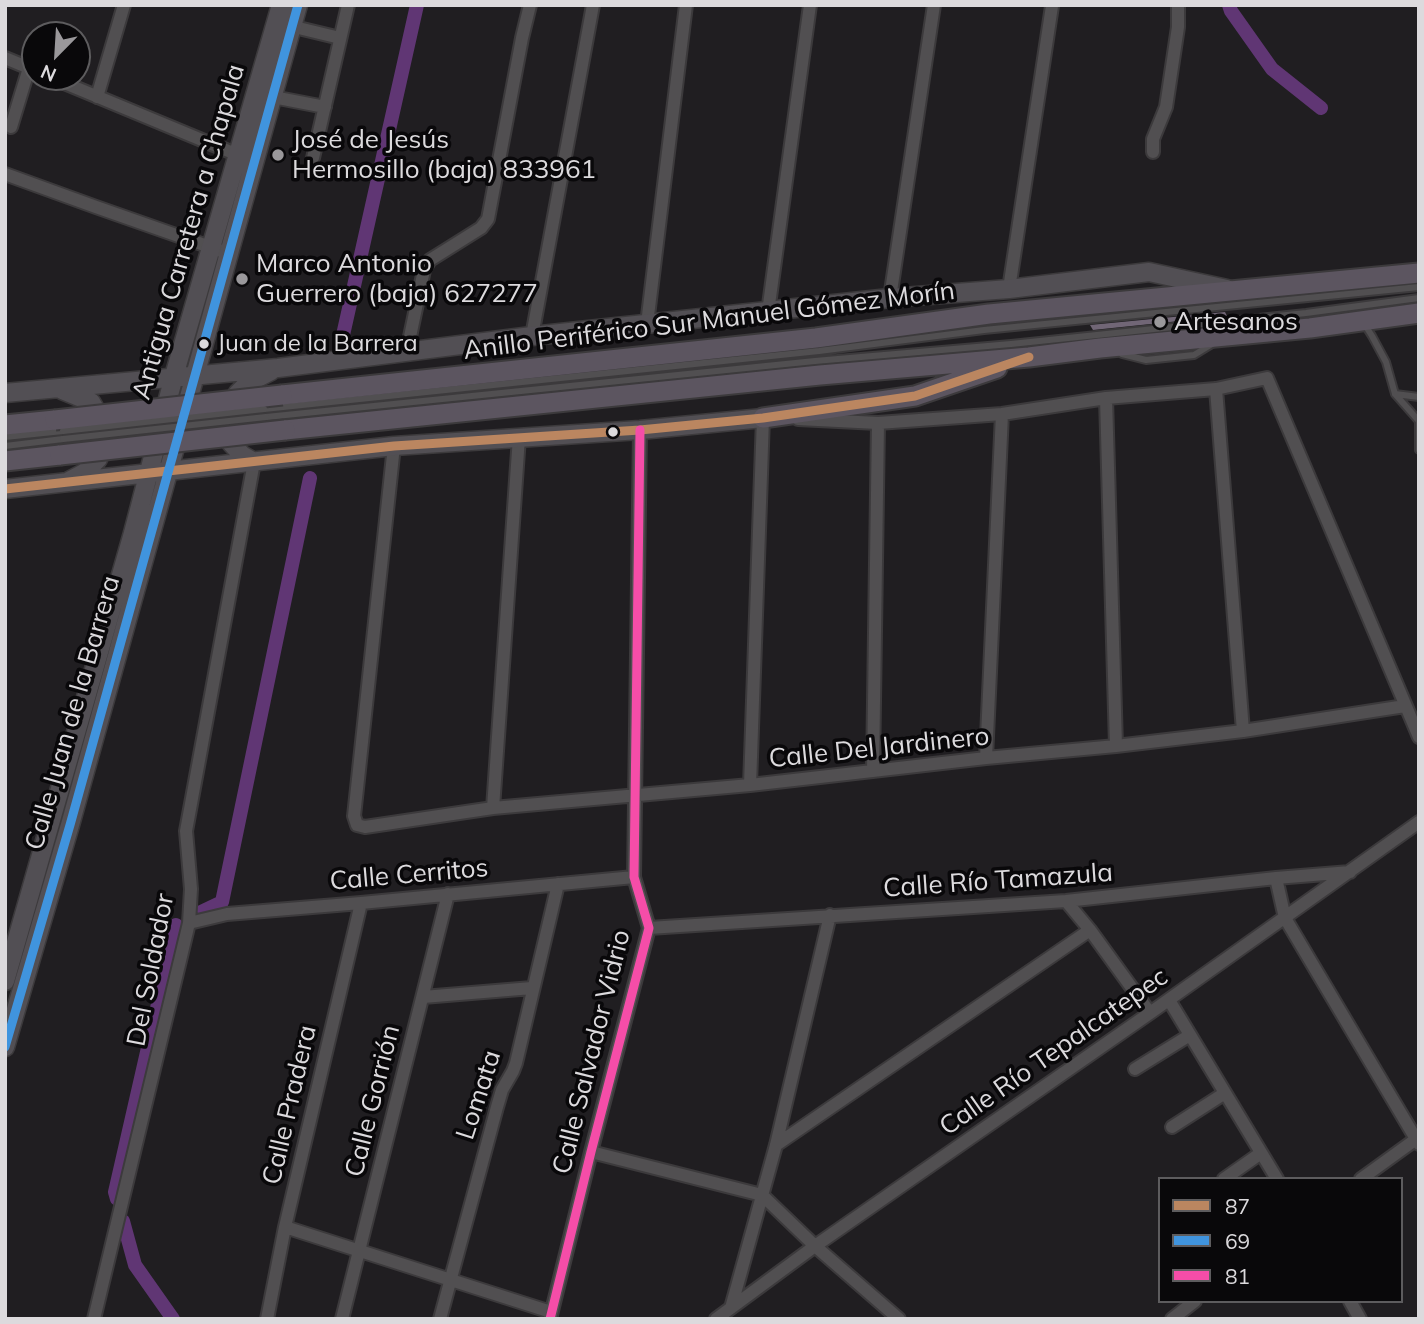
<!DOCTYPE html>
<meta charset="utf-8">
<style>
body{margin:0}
#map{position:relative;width:1424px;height:1324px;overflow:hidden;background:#201e21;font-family:Mulish,sans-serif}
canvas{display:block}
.frame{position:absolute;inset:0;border:7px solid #dcdadd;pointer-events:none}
.legend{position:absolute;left:1158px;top:1177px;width:245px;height:126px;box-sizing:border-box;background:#09080a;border:2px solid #5d5c5e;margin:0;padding:9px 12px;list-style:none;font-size:21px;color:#dcdadd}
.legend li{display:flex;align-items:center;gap:14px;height:35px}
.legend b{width:35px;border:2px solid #5d5c5e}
.north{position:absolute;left:21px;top:21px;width:70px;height:70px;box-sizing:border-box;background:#09080a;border:2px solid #5d5c5e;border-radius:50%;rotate:204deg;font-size:19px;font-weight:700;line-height:28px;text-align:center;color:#dcdadd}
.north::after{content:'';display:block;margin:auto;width:24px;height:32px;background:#9a989b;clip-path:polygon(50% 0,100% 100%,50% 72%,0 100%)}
</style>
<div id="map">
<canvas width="1424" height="1324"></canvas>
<div class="frame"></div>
<ul class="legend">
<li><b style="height:9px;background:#bb8660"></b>87</li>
<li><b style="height:9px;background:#4094de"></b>69</li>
<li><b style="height:9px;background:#f54da8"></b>81</li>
</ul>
<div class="north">N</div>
</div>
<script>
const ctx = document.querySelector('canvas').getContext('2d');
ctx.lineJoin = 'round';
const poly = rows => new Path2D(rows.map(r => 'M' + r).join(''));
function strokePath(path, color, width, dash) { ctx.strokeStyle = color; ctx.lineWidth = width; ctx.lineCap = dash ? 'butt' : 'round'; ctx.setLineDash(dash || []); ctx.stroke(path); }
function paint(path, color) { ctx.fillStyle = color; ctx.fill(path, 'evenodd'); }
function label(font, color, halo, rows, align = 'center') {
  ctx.font = font + ' Mulish,sans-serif'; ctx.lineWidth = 7; ctx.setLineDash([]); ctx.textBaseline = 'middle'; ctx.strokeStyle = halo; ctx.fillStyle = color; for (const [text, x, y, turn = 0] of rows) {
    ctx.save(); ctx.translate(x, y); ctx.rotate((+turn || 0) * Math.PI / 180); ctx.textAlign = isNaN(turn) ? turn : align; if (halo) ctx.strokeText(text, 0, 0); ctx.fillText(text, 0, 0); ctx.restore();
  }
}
strokePath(poly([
 [1229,5,1231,11,1272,69,1321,108],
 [343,335,417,5],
 [201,912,222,902,310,478],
 [117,1199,115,1192,176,925],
 [123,1221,135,1265,173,1319]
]), '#603674', 14);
paint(poly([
 [1225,312,1227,316,1093,330,1090,325]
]), '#716676');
const service = poly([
 [1365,325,1372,336,1386,362,1395,394,1418,420],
 [1122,354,1146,360,1194,355,1212,344],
 [1395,394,1419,397],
 [264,409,819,351,984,330,1419,287],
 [266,417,815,361,1011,344,1306,313,1419,298],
 [1419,418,1419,450],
 [5,437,63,431],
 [5,446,63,439]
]);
const minor = poly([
 [286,25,340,38],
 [5,58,34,70],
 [50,77,238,155],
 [97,97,124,5],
 [273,97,325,107],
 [11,127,29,68],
 [1153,152,1153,139,1166,107,1178,27,1178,5],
 [313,158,348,5],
 [5,174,96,207,230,254],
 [1009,289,1052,6],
 [890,298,934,5],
 [768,312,810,5],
 [647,324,686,5],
 [532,336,593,5],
 [407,351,424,270,430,260,481,228,488,219,522,38,530,5],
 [1216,389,1243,731],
 [1106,398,1116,746],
 [798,419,878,423,1002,414,1106,398,1216,389,1267,378,1419,737],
 [394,446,354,816,357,825,365,827,493,808,750,785,986,758,1116,746,1243,731,1405,706],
 [986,758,1002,414],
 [873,771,878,423],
 [750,785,763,418,769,418],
 [493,808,519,437],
 [1276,878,1285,918,1419,1144],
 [1066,901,1090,930,1150,1013],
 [189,923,227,914,361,903,634,877],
 [649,928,1066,901,1276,878,1350,872],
 [423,997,532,988],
 [1169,1000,1277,1179],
 [1135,1069,1190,1035],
 [1172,1127,1225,1093],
 [776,1145,1090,930],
 [591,1152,762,1195,815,1246,899,1319],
 [1224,1179,1261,1153],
 [1361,1179,1419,1137],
 [285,1227,551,1312],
 [1350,1301,1360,1319],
 [731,1308,776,1145,830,915],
 [94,1319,189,923,191,889,186,831,254,462],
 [267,1319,285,1227,361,903],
 [342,1319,448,894],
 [440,1319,497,1107,502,1090,513,1071,516,1063,558,884],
 [550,1319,591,1152,649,928,634,877,640,430],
 [716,1319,815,1246,1150,1013,1419,822],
 [1172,1319,1195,1301]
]);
const secondary = poly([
 [62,390,91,402,102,421,105,438,98,459,84,473,69,481],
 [5,393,278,368,532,336,890,298,1009,289,1149,272,1227,289],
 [254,462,242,455,231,443,228,427,229,410,238,393,248,383,271,371],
 [5,489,394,446,640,430,763,418],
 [5,981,133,533,174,376,281,5],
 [5,1047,70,825,298,5]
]);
const trunk = poly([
 [282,395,816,338,989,314,1419,273],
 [763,418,915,396,997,368],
 [5,425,55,420],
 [285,430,820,375,1029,357,1100,348,1310,328,1419,313],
 [5,461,60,455]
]);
strokePath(service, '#3c3a3c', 10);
strokePath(minor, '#3c3a3c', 16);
strokePath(secondary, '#3c3a3c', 21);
strokePath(trunk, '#3c3a3c', 23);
strokePath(service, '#514f51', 6);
strokePath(minor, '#514f51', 12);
strokePath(secondary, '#524f54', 18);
strokePath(trunk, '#5c5560', 19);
const serviceBridge = poly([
 [63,431,264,409],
 [63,439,266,417]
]);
const trunkBridge = poly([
 [55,420,282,395],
 [60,455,285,430]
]);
strokePath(serviceBridge, '#3c3a3c', 10, []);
strokePath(trunkBridge, '#3c3a3c', 23, []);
strokePath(serviceBridge, '#514f51', 6);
strokePath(trunkBridge, '#5c5560', 19);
strokePath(poly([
 [5,489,394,446,640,430,763,418,915,396,1029,357]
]), '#bb8660', 9);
strokePath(poly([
 [5,1047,70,825,298,5]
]), '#4094de', 9);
strokePath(poly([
 [550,1319,591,1152,649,928,634,877,640,430]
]), '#f54da8', 9);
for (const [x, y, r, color] of [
 [278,155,7,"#9a989b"],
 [242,279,7,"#9a989b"],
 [1160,322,7,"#9a989b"],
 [204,344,6,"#dcdadd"],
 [613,432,6,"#dcdadd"]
]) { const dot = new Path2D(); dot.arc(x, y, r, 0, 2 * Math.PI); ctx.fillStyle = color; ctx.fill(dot); strokePath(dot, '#09080a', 2.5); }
label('24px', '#dcdadd', '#09080a', [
 ["Juan de la Barrera",217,344]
], 'left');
label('26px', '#dcdadd', '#09080a', [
 ["José de Jesús",292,140],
 ["Hermosillo (baja) 833961",292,170],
 ["Marco Antonio",256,264],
 ["Guerrero (baja) 627277",256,294],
 ["Artesanos",1174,322]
], 'left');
label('26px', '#dcdadd', '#09080a', [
 ["Antigua Carretera a Chapala",189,232,-74],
 ["Anillo Periférico Sur Manuel Gómez Morín",709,321,-7],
 ["Calle Juan de la Barrera",73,713,-74],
 ["Calle Del Jardinero",879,748,-6],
 ["Calle Cerritos",409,875,-5],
 ["Calle Río Tamazula",998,881,-4],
 ["Del Soldador",151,970,-79],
 ["Calle Salvador Vidrio",592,1052,-76],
 ["Calle Río Tepalcatepec",1054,1052,-35],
 ["Lomata",479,1095,-72],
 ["Calle Gorrión",373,1101,-76],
 ["Calle Pradera",290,1105,-77]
]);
</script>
